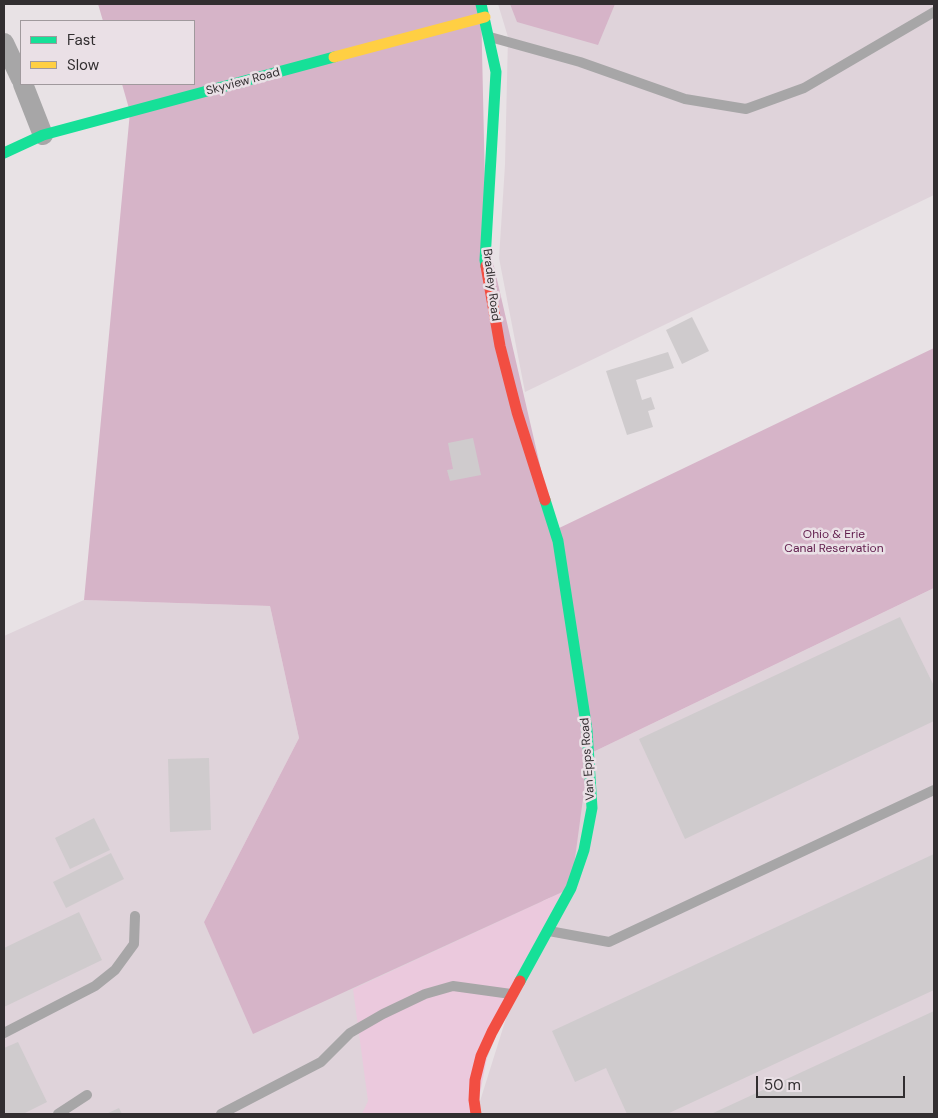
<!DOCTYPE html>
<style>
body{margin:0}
#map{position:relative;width:938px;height:1118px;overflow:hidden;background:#e8e2e5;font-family:"DM Sans",sans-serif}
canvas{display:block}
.frame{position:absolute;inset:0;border:5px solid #322e30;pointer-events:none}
.legend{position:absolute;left:20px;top:20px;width:175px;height:65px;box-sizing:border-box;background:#eae0e6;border:1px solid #a0999d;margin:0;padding:6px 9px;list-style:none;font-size:15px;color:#322e30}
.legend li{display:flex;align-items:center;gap:10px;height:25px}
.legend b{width:25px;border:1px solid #a0999d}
.scale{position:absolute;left:756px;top:1076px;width:149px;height:22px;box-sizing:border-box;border:2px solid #322e30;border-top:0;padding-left:6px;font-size:15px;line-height:18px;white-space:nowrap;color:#322e30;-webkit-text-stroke:4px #eae0e6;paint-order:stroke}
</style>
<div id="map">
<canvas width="938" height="1118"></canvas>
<div class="frame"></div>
<ul class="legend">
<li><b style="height:6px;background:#16e098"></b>Fast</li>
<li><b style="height:6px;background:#ffcf43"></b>Slow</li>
</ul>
<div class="scale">50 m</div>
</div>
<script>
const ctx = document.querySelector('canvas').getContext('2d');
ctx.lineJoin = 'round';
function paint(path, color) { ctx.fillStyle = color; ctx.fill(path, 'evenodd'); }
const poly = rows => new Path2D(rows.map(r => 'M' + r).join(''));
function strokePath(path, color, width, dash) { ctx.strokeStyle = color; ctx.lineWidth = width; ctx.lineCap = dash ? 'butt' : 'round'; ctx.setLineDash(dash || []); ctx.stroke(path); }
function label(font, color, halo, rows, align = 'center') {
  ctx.font = font + ' "DM Sans",sans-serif'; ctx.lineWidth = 5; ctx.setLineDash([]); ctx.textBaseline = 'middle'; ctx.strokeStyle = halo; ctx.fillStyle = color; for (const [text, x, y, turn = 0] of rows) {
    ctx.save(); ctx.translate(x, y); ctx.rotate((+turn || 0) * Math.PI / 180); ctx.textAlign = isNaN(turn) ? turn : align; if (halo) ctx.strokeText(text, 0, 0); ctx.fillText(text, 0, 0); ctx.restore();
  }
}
paint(poly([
 [498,4,934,4,934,195,525,392,499,258,505,165,508,37],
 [934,588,934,1114,476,1114,589,754],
 [84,600,270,606,299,738,204,922,551,897,465,1114,4,1114,4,636]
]), '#dfd3da');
paint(poly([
 [571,888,492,1032,476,1114,362,1114,368,1101,353,989]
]), '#ebc9dd');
paint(poly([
 [98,4,481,4,486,232,555,530,934,348,934,588,589,754,571,888,253,1034,204,922,299,738,270,606,84,600,130,112,122,84,194,84,194,21,103,21],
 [510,4,615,4,598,45,517,22]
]), '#d6b4c8');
paint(poly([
 [692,317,709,351,682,364,666,330],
 [668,352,674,368,636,380,642,400,651,397,655,409,648,411,653,427,627,435,606,371],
 [473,438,481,475,450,481,447,470,453,469,448,443],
 [900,617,934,686,934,721,685,839,639,739],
 [209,758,211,830,170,832,168,759],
 [94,818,110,850,70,869,55,838],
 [111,853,124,879,66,908,53,882],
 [934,854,934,990,667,1114,627,1114,606,1068,575,1082,552,1031],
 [79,912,102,960,4,1007,4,948],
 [934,1011,934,1114,711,1114],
 [18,1042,47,1102,23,1114,4,1114,4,1048],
 [119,1108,122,1114,106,1114]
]), '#cfcbcd');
strokePath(poly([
 [490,37,580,62,685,99,746,109,804,88,934,12],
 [549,931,609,942,934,790],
 [4,1033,95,986,115,970,134,944,135,916],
 [58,1114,87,1095],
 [221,1114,321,1062,350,1033,383,1014,425,994,453,986,511,994]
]), '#a7a6a7', 10);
strokePath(poly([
 [4,43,21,79],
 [23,84,43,135]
]), '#a7a6a7', 20);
strokePath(poly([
 [481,4,496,72,485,260,486,266],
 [4,153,43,135,334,57],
 [520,981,571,888,584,850,592,808,587,730,558,541,545,500]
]), '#16e098', 11);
strokePath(poly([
 [334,57,485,17]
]), '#ffcf43', 11);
strokePath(poly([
 [486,266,500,346,517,412,545,500],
 [476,1114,474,1100,475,1080,481,1056,492,1032,520,981]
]), '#f24e42', 11);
label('12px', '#322e30', '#eae0e6', [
 ["Skyview Road",243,82,-15],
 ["Bradley Road",491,285,83],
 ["Van Epps Road",588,759,-94]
]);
label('12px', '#5f1b4b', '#eae0e6', [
 ["Ohio & Erie",834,535],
 ["Canal Reservation",834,549]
]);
</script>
